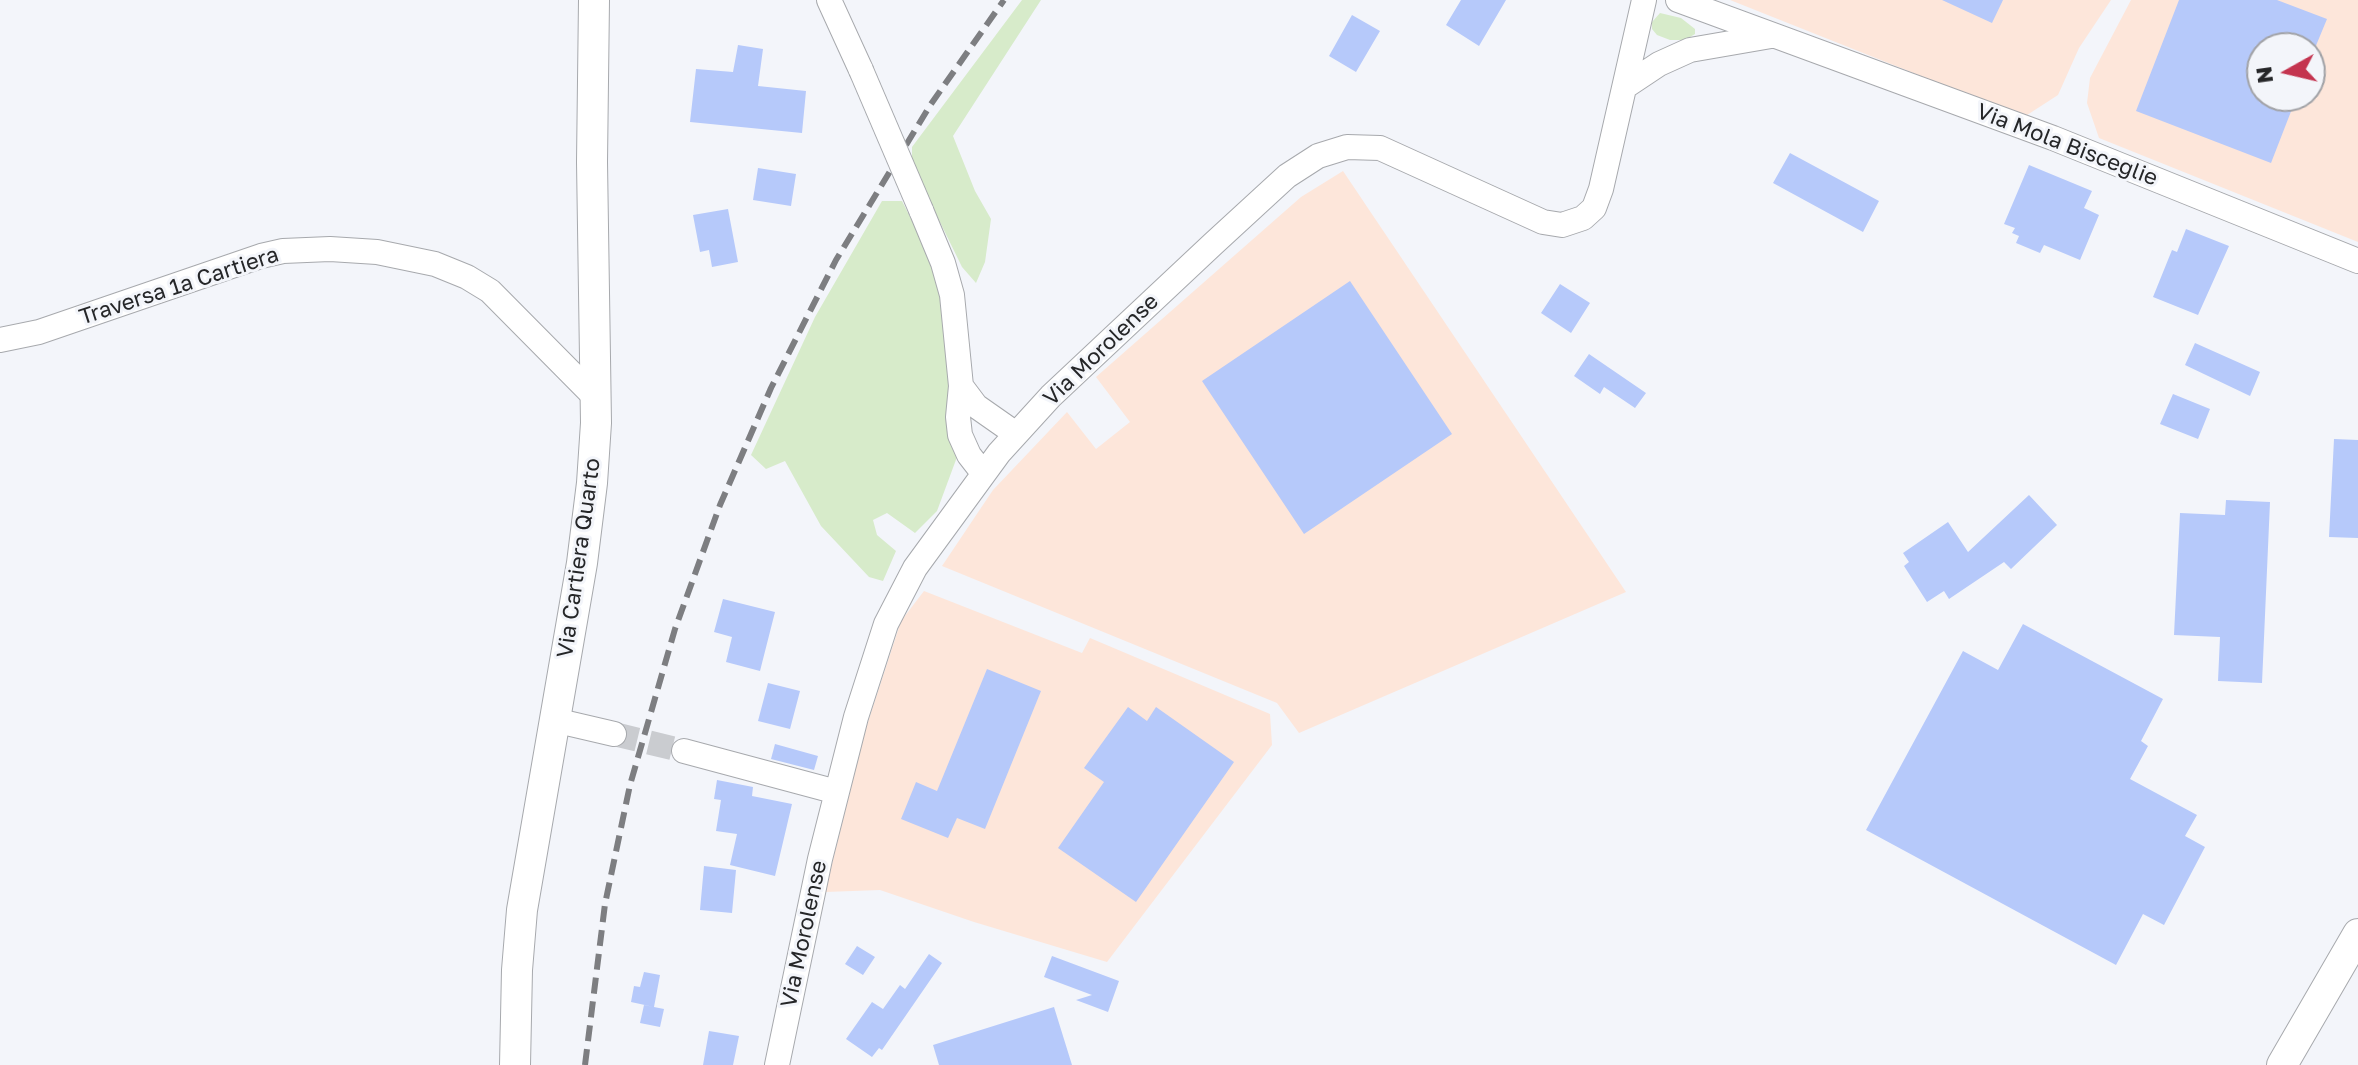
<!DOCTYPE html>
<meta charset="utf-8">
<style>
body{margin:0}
#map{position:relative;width:2358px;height:1065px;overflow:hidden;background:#f3f5fa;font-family:"Golos Text",sans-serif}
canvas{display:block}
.north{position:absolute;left:2246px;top:32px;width:80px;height:80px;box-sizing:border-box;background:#f3f5fa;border:2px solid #a1a2a6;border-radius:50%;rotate:262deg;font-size:22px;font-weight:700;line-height:32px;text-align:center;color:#252628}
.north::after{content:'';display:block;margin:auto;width:28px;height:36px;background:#c4344f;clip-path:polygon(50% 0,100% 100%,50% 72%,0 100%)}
</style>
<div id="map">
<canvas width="2358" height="1065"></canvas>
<div class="north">N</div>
</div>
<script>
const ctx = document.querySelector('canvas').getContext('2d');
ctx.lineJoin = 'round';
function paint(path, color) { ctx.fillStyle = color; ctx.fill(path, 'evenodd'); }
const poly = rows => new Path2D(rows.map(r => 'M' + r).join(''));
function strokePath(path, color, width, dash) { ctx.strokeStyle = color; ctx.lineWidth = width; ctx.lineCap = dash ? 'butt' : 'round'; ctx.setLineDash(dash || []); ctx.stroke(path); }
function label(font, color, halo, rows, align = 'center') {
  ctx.font = font + ' "Golos Text",sans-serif'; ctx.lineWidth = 6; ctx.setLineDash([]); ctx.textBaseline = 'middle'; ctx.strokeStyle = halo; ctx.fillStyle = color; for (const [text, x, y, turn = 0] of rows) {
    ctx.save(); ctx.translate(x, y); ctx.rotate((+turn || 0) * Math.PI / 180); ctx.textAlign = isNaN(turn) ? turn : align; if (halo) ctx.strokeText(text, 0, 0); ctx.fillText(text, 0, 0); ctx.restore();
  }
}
paint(poly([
 [1730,0,2111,0,2079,48,2058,95,2024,117],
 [2131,0,2358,0,2358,242,2099,138,2087,103,2090,78],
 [2262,48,2310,48,2310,96,2262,96],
 [1343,171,1626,592,1299,733,1277,703,942,566,993,490,1067,412,1096,449,1130,422,1096,377,1301,197],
 [924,591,1082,653,1090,638,1270,714,1272,745,1107,962,974,922,880,890,825,892,865,731,901,621]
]), '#fde6da');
paint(poly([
 [1022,0,1041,0,953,136,975,191,991,219,985,262,976,283,962,267,912,165,912,147],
 [1660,13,1681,18,1695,29,1695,34,1685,40,1670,40,1657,35,1652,29,1652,22],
 [882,201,902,201,939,274,951,332,948,399,957,457,937,511,915,533,887,513,873,520,877,535,896,551,883,581,869,577,821,526,785,461,766,469,751,455,815,317]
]), '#d7ebca');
paint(poly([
 [1461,0,1506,0,1479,46,1446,25],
 [1942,0,2003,0,1992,23],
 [2179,0,2277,0,2327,19,2315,48,2262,48,2262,96,2297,96,2271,163,2136,111],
 [1352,15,1380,31,1356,72,1329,56],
 [738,45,763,49,758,86,806,91,802,133,690,122,696,69,733,72],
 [1790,153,1879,201,1863,232,1773,183],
 [2029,165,2092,191,2084,208,2099,215,2080,260,2044,245,2040,253,2016,243,2019,236,2012,233,2015,228,2004,224],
 [758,168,796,174,791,206,753,200],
 [728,209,738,262,712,267,709,250,700,252,693,215],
 [2186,229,2229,246,2198,315,2153,297,2172,250,2177,252],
 [1350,281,1452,434,1304,534,1202,381],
 [1560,284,1590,303,1571,333,1541,313],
 [2195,343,2260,372,2250,396,2185,365],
 [1589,354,1646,393,1635,408,1604,387,1600,394,1574,376],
 [2173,394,2210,409,2198,439,2160,424],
 [2334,439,2358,440,2358,538,2329,537],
 [2029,495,2057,525,2011,569,2004,562,1949,599,1944,591,1927,602,1904,566,1909,562,1903,553,1948,522,1968,552],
 [2226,500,2270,502,2262,683,2218,681,2220,637,2174,635,2180,513,2225,515],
 [723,599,775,612,760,671,726,662,732,637,714,632],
 [2023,624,2163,699,2141,741,2148,746,2130,779,2197,815,2185,836,2205,847,2164,925,2143,914,2116,965,1866,830,1963,651,1998,670],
 [987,669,1041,691,985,829,957,818,948,838,901,819,916,782,937,791],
 [768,683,800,691,790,729,758,721],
 [1128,707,1147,721,1156,707,1234,762,1136,902,1058,848,1104,782,1084,768],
 [775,744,818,756,814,770,771,759],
 [717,780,753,787,752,796,792,804,775,876,730,865,737,834,716,831,721,800,714,799],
 [704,866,736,870,732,913,700,910],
 [857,946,875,957,863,975,845,964],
 [929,954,942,963,882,1050,879,1048,872,1057,846,1039,872,1002,883,1009,900,985,905,989],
 [1052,956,1119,981,1108,1012,1076,1000,1092,995,1044,977],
 [644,972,660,975,654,1007,631,1002,634,986,640,987],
 [644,1005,664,1009,660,1027,640,1023],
 [1054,1007,1072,1065,939,1065,933,1045],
 [709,1031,739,1036,733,1065,703,1065]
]), '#b6c9fa');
strokePath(poly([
 [614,734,684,751]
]), '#caccd0', 24, [24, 12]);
const minor = poly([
 [829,0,861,70],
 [1678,0,2053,138,2358,261],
 [1626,86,1659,64,1690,50,1771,36],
 [921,210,943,263,952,295,961,386,958,417,960,435,969,455,983,473],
 [0,340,39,332,261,256,283,251,330,249,377,252,435,264,467,277,490,291,596,398],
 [961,386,976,406,1016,434],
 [554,720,614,734],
 [684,751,837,792],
 [777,1065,820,859,856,717,886,624,915,568,999,453,1051,396,1213,244,1287,176,1318,156,1347,147,1380,148,1543,222,1562,225,1583,218,1594,208,1601,189,1644,0]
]);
const tertiary = poly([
 [515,1065,517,970,522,910,582,563,592,483,596,423,592,162,594,0],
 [2282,1065,2358,934]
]);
strokePath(minor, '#a7a9ad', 26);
strokePath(tertiary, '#a7a9ad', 32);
strokePath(minor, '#fff', 24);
strokePath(tertiary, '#fff', 30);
strokePath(poly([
 [585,1065,605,904,630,785,675,629,720,505,771,388,836,260,931,104,1004,0]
]), '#7d7e81', 6, [16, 8]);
const minorBridge = poly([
 [861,70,921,210]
]);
strokePath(minorBridge, '#a7a9ad', 26, []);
strokePath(minorBridge, '#fff', 24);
label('22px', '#252628', '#f3f5fa', [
 ["Via Mola Bisceglie",2067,145,21],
 ["Traversa 1ª Cartiera",179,286,-18],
 ["Via Morolense",1101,350,-44],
 ["Via Cartiera Quarto",579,558,-82],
 ["Via Morolense",804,934,-78]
]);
</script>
